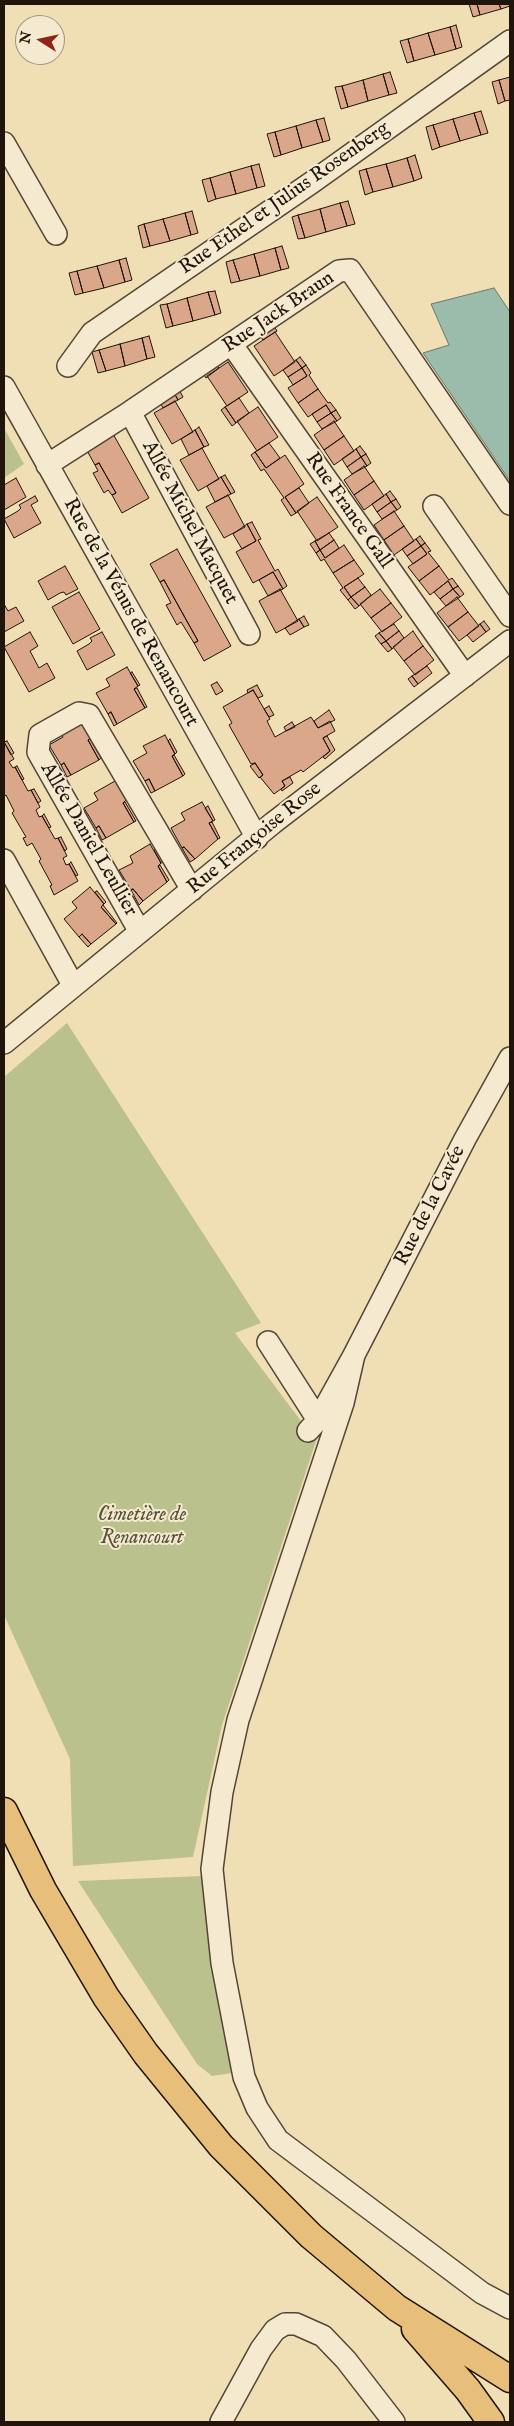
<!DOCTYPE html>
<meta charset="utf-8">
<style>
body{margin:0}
#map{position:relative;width:514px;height:2426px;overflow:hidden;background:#f0deb5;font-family:"IM FELL English",serif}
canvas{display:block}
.frame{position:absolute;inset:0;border:5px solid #20140b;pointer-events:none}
.north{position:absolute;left:15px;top:15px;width:50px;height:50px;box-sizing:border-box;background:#f5eacf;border:1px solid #a09481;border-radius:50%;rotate:280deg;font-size:14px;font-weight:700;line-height:20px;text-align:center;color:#20140b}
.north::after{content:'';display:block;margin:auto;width:18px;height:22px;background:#8f2418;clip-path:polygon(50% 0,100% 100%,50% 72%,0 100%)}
</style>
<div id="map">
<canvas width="514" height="2426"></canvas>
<div class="frame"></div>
<div class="north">N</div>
</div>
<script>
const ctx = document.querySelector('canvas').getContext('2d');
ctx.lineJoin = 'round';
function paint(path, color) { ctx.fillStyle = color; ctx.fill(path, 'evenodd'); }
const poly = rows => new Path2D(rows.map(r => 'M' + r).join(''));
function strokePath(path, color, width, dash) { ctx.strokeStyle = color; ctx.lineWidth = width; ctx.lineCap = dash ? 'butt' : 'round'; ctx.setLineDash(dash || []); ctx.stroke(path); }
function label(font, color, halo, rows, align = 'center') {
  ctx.font = font + ' "IM FELL English",serif'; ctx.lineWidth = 4; ctx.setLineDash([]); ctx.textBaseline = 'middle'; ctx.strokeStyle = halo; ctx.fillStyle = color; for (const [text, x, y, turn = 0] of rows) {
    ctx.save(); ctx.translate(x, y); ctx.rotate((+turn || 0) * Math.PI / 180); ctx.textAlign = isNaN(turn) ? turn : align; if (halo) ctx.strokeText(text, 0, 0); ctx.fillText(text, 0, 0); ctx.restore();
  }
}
paint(poly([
 [4,428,24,464,4,478],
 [67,1023,261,1323,235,1333,316,1441,222,1725,193,1857,73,1866,70,1759,4,1615,4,1077],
 [203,1876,210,1953,232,2073,212,2076,197,2064,78,1881]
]), '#bac18d');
const water = poly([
 [494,288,510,312,510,481,423,353,449,345,431,304,494,288]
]);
paint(water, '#9bbcaa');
strokePath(water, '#6a796a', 1);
const building = poly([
 [469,4,477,4,480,15,473,17,469,4],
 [477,4,499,4,501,9,480,15,477,4],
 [499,4,510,4,510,6,501,9,499,4],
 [456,25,462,47,456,49,450,27,456,25],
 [450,27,456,49,435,55,428,33,450,27],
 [428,33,435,55,414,61,408,39,428,33],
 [408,39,414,61,407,63,400,41,408,39],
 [390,72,397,93,389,95,383,74,390,72],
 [383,74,389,95,368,101,363,80,383,74],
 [510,77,510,100,505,101,499,80,510,77],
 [363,80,368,101,348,107,342,86,363,80],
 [499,80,505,101,498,104,492,82,499,80],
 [342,86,348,107,341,109,335,87,342,86],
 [481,111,488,133,481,135,474,113,481,111],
 [474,113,481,135,460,141,453,119,474,113],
 [324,118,330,140,323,142,316,120,324,118],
 [453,119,460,141,440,147,433,125,453,119],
 [316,120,323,142,302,148,296,126,316,120],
 [433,125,440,147,432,150,426,127,433,125],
 [296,126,302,148,281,155,275,132,296,126],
 [275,132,281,155,274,157,267,134,275,132],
 [415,155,422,178,414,181,407,158,415,155],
 [407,158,414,181,393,187,386,164,407,158],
 [259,164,265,186,257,188,251,166,259,164],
 [386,164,393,187,373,192,366,169,386,164],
 [251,166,257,188,236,194,230,172,251,166],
 [366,169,373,192,365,195,359,171,366,169],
 [230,172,236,194,216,199,210,178,230,172],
 [210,178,216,199,208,202,202,180,210,178],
 [348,201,355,224,347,226,340,203,348,201],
 [340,203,347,226,326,232,320,209,340,203],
 [320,209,326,232,305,238,298,215,320,209],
 [192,211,198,233,191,235,185,213,192,211],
 [185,213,191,235,170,241,163,219,185,213],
 [298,215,305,238,298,239,292,217,298,215],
 [163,219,170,241,150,246,144,224,163,219],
 [144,224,150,246,143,248,138,226,144,224],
 [282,246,289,268,281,270,275,248,282,246],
 [275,248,281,270,260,276,254,254,275,248],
 [254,254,260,276,240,281,233,260,254,254],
 [126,258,132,280,125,282,119,260,126,258],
 [119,260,125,282,104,288,97,266,119,260],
 [233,260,240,281,231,283,226,262,233,260],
 [97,266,104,288,83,293,77,271,97,266],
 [77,271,83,293,75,295,69,273,77,271],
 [215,291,221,313,215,315,208,292,215,291],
 [208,292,215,315,193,321,187,298,208,292],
 [187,298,193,321,173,326,167,304,187,298],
 [167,304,173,326,166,328,160,305,167,304],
 [272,323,277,331,263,340,258,332,272,323],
 [275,332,295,362,274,376,254,346,275,332],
 [149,336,155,357,147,359,142,338,149,336],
 [142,338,147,359,125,366,120,344,142,338],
 [120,344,125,366,106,371,99,350,120,344],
 [99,350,106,371,98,373,92,352,99,350],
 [300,357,306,365,302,368,296,360,300,357],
 [296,360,302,368,288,377,283,370,296,360],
 [215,361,219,368,206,378,201,370,215,361],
 [228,362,248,392,227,406,207,376,228,362],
 [306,365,311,373,309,375,318,389,298,403,288,388,307,376,302,368,306,365],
 [302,368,307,376,293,385,288,377,302,368],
 [177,386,183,397,178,400,172,389,177,386],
 [172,389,178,400,163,408,158,399,172,389],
 [318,389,328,403,330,402,336,410,331,413,326,405,308,417,298,403,318,389],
 [239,398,249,413,236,423,225,407,239,398],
 [175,401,193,432,172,444,154,413,175,401],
 [326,405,331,413,317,422,312,414,326,405],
 [225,407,236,423,232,426,221,410,225,407],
 [258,407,278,437,257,451,237,421,258,407],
 [336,410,341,418,337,421,331,413,336,410],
 [331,413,337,421,322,429,317,422,331,413],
 [334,421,344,436,324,450,314,435,334,421],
 [199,427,209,445,204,447,195,430,199,427],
 [195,430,204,447,189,455,181,439,195,430],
 [112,432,149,498,122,513,112,495,116,493,99,463,95,465,85,447,112,432],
 [344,436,354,451,334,465,324,450,344,436],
 [269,443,280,458,266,468,255,452,269,443],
 [360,446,366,454,361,457,356,449,360,446],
 [202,448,219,479,198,491,180,460,202,448],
 [356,449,361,457,347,467,342,459,356,449],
 [255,452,266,468,285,455,304,484,285,497,296,513,291,516,281,500,284,498,264,469,261,471,251,455,255,452],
 [366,454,371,463,367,466,361,457,366,454],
 [361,457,367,466,352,474,347,467,361,457],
 [99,463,116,493,112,495,108,490,104,493,93,473,98,471,95,465,99,463],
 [364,466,374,481,354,495,344,480,364,466],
 [225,475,235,492,231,494,221,477,225,475],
 [221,477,231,494,215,502,207,486,221,477],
 [16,478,26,497,4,510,4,485,16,478],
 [374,481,384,496,364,510,354,495,374,481],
 [299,488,309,503,296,513,285,497,299,488],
 [390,491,396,499,391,502,386,494,390,491],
 [386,494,391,502,377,512,372,504,386,494],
 [228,495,245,527,224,538,206,507,228,495],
 [35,496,38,501,31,505,41,523,14,538,4,519,18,511,21,508,19,505,35,496],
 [317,497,338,527,317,541,297,511,317,497],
 [396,499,401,507,397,510,391,502,396,499],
 [391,502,397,510,382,519,377,512,391,502],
 [394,511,404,526,384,540,374,525,394,511],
 [252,522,261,539,258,540,275,571,278,569,287,586,283,589,273,572,253,583,236,552,256,541,247,524,252,522],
 [247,524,256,541,242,549,233,534,247,524],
 [404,526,414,541,394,555,384,540,404,526],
 [329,533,334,540,320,550,315,541,329,533],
 [420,536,425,543,421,546,416,539,420,536],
 [416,539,421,546,407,556,402,549,416,539],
 [334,540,339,548,325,558,320,550,334,540],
 [315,541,320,550,316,553,310,544,315,541],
 [425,543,431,551,428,552,439,566,419,581,408,567,427,554,421,546,425,543],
 [344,545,354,560,333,573,324,559,321,561,316,553,320,550,325,558,344,545],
 [421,546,427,554,413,564,407,556,421,546],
 [177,549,231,646,204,661,194,643,198,641,164,580,160,582,150,564,177,549],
 [354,560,364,574,344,587,351,597,348,600,340,590,343,588,333,573,354,560],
 [65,566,78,589,66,595,64,592,60,593,48,600,38,581,65,566],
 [439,566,449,580,452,578,458,586,453,589,448,581,430,595,419,581,439,566],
 [273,572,283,589,268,596,259,580,273,572],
 [358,578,365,587,351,597,344,587,358,578],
 [164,580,198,641,194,643,181,622,177,625,166,605,171,603,160,582,164,580],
 [448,581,453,589,440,599,434,592,448,581],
 [458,586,464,594,460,597,453,589,458,586],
 [365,587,371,595,359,606,351,597,365,587],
 [280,589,298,621,276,633,259,601,280,589],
 [380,589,391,603,371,618,360,604,380,589],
 [453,589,460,597,446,606,440,599,453,589],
 [79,592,100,629,73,644,52,607,79,592],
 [351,597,359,606,355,609,348,600,351,597],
 [457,597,468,612,448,627,437,613,457,597],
 [391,603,402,617,382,632,371,618,391,603],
 [4,604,8,611,16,607,24,621,4,632,4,604],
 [468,612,479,626,459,641,448,627,468,612],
 [304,616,309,625,304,627,299,619,304,616],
 [299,619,304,627,290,635,285,628,299,619],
 [484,621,490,629,486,632,480,624,484,621],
 [394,624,399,631,386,641,379,633,394,624],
 [480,624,486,632,473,642,467,635,480,624],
 [399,631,404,638,392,649,386,641,399,631],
 [413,631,423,646,404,661,393,647,413,631],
 [30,632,38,646,30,651,39,668,47,663,55,678,29,692,4,647,30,632],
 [102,632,115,655,87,670,77,651,89,644,92,641,90,638,102,632],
 [379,633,386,641,381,644,375,636,379,633],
 [386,641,392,649,388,652,381,644,386,641],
 [423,646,434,660,415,675,404,661,423,646],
 [427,666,432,673,418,684,412,676,427,666],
 [127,667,138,686,134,689,145,708,117,724,111,712,108,714,96,693,110,686,106,679,127,667],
 [132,672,140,685,138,686,130,673,132,672],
 [412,676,418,684,414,687,408,679,412,676],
 [217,682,223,691,216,695,211,685,217,682],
 [257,685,263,696,258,698,253,690,248,693,247,690,257,685],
 [137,688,147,707,145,708,134,689,137,688],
 [253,690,270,719,267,721,275,737,311,717,318,728,330,721,335,731,323,738,330,751,303,772,301,770,282,781,285,786,274,794,260,777,263,775,255,763,251,764,229,725,232,723,223,707,253,690],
 [269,706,274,715,269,717,264,709,269,706],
 [329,710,335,720,318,728,314,721,329,710],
 [111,712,117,724,114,726,108,714,111,712],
 [80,718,91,737,88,740,99,760,71,775,64,763,61,765,49,745,63,737,59,730,80,718],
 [292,722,295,727,286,731,284,727,292,722],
 [165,735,175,754,172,756,183,776,155,791,149,779,145,781,133,761,147,753,143,746,165,735],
 [327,736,335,750,325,759,323,757,330,751,323,738,327,736],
 [90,739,101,758,99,760,88,740,90,739],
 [170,739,177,752,175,754,168,741,170,739],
 [7,741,14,753,11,755,4,742,7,741],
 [4,742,14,759,9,762,13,768,15,767,28,791,31,790,40,807,36,810,39,817,42,816,55,839,58,838,67,856,63,858,66,865,69,864,78,881,54,895,50,886,52,885,39,861,41,859,32,843,27,846,23,838,26,837,12,813,14,811,6,795,4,796,4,742],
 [174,755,185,774,183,776,172,756,174,755],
 [64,763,71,775,67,777,61,765,64,763],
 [255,763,263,775,259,778,250,766,255,763],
 [17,766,24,779,22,780,15,767,17,766],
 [290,777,293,783,282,791,281,789,285,786,282,781,290,777],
 [149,779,155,791,151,793,145,781,149,779],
 [115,781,126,800,123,803,134,822,106,838,99,826,96,828,84,808,98,800,94,793,115,781],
 [34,789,41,801,38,803,31,790,34,789],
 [125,802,136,821,134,822,123,803,125,802],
 [202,802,213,821,209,823,218,839,195,859,184,847,182,848,171,828,185,820,181,813,202,802],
 [208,806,215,820,213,821,205,808,208,806],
 [44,814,51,827,49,828,42,816,44,814],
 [212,822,220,838,218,839,209,823,212,822],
 [99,826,106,838,102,840,96,828,99,826],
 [61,837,67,849,65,851,58,838,61,837],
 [150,844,161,863,158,866,167,882,143,901,133,889,131,890,119,870,133,863,130,856,150,844],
 [184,847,195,859,190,862,182,848,184,847],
 [156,849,164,862,161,863,154,850,156,849],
 [71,862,78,875,76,876,69,864,71,862],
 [160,865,169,880,167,882,158,866,160,865],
 [90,887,104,904,101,907,116,924,91,944,82,934,79,937,64,919,77,908,72,902,90,887],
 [133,889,143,901,139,905,131,890,133,889],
 [97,891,106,902,104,904,95,892,97,891],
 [103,905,117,923,116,924,101,907,103,905],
 [82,934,91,944,88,947,79,937,82,934]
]);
paint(building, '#dba78b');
strokePath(building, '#20140b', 1);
const minor = poly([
 [4,143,56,234],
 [232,345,465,676],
 [68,366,92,333,311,183,510,41],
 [4,387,257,838],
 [130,412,249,634],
 [47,465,130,412,339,271,350,270,510,504],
 [434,506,510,616],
 [4,860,73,985],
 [140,932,38,752,40,735,79,713,89,715,192,890],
 [4,1043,273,823,510,641],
 [268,1342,318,1420],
 [354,1355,343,1403,238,1720,222,1792,212,1869,222,1963,244,2077,257,2108,278,2140,482,2293,510,2308],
 [308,1431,318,1420,354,1355,465,1139,510,1058],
 [221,2422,261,2349,275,2330,285,2324,296,2324,323,2336,346,2360,394,2422]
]);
const major = poly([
 [4,1811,43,1890,106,1997,146,2054,221,2146,311,2236,397,2308,510,2379],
 [415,2329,468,2390,491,2422]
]);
strokePath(minor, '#544636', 24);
strokePath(major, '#20140b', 29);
strokePath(minor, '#f5eacf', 21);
strokePath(major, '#e8bf7a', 26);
label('20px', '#20140b', '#f5eacf', [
 ["Rue Ethel et Julius Rosenberg",285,199,-35],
 ["Rue Jack Braun",279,313,-34],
 ["Rue France Gall",348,511,55],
 ["Allée Michel Macquet",189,523,62],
 ["Rue de la Vénus de Renancourt",130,613,61],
 ["Rue Françoise Rose",255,839,-39],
 ["Allée Daniel Leullier",88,840,60],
 ["Rue de la Cavée",431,1206,-63]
]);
label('italic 20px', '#565138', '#f5eacf', [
 ["Cimetière de",142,1516],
 ["Renancourt",142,1539]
]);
</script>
